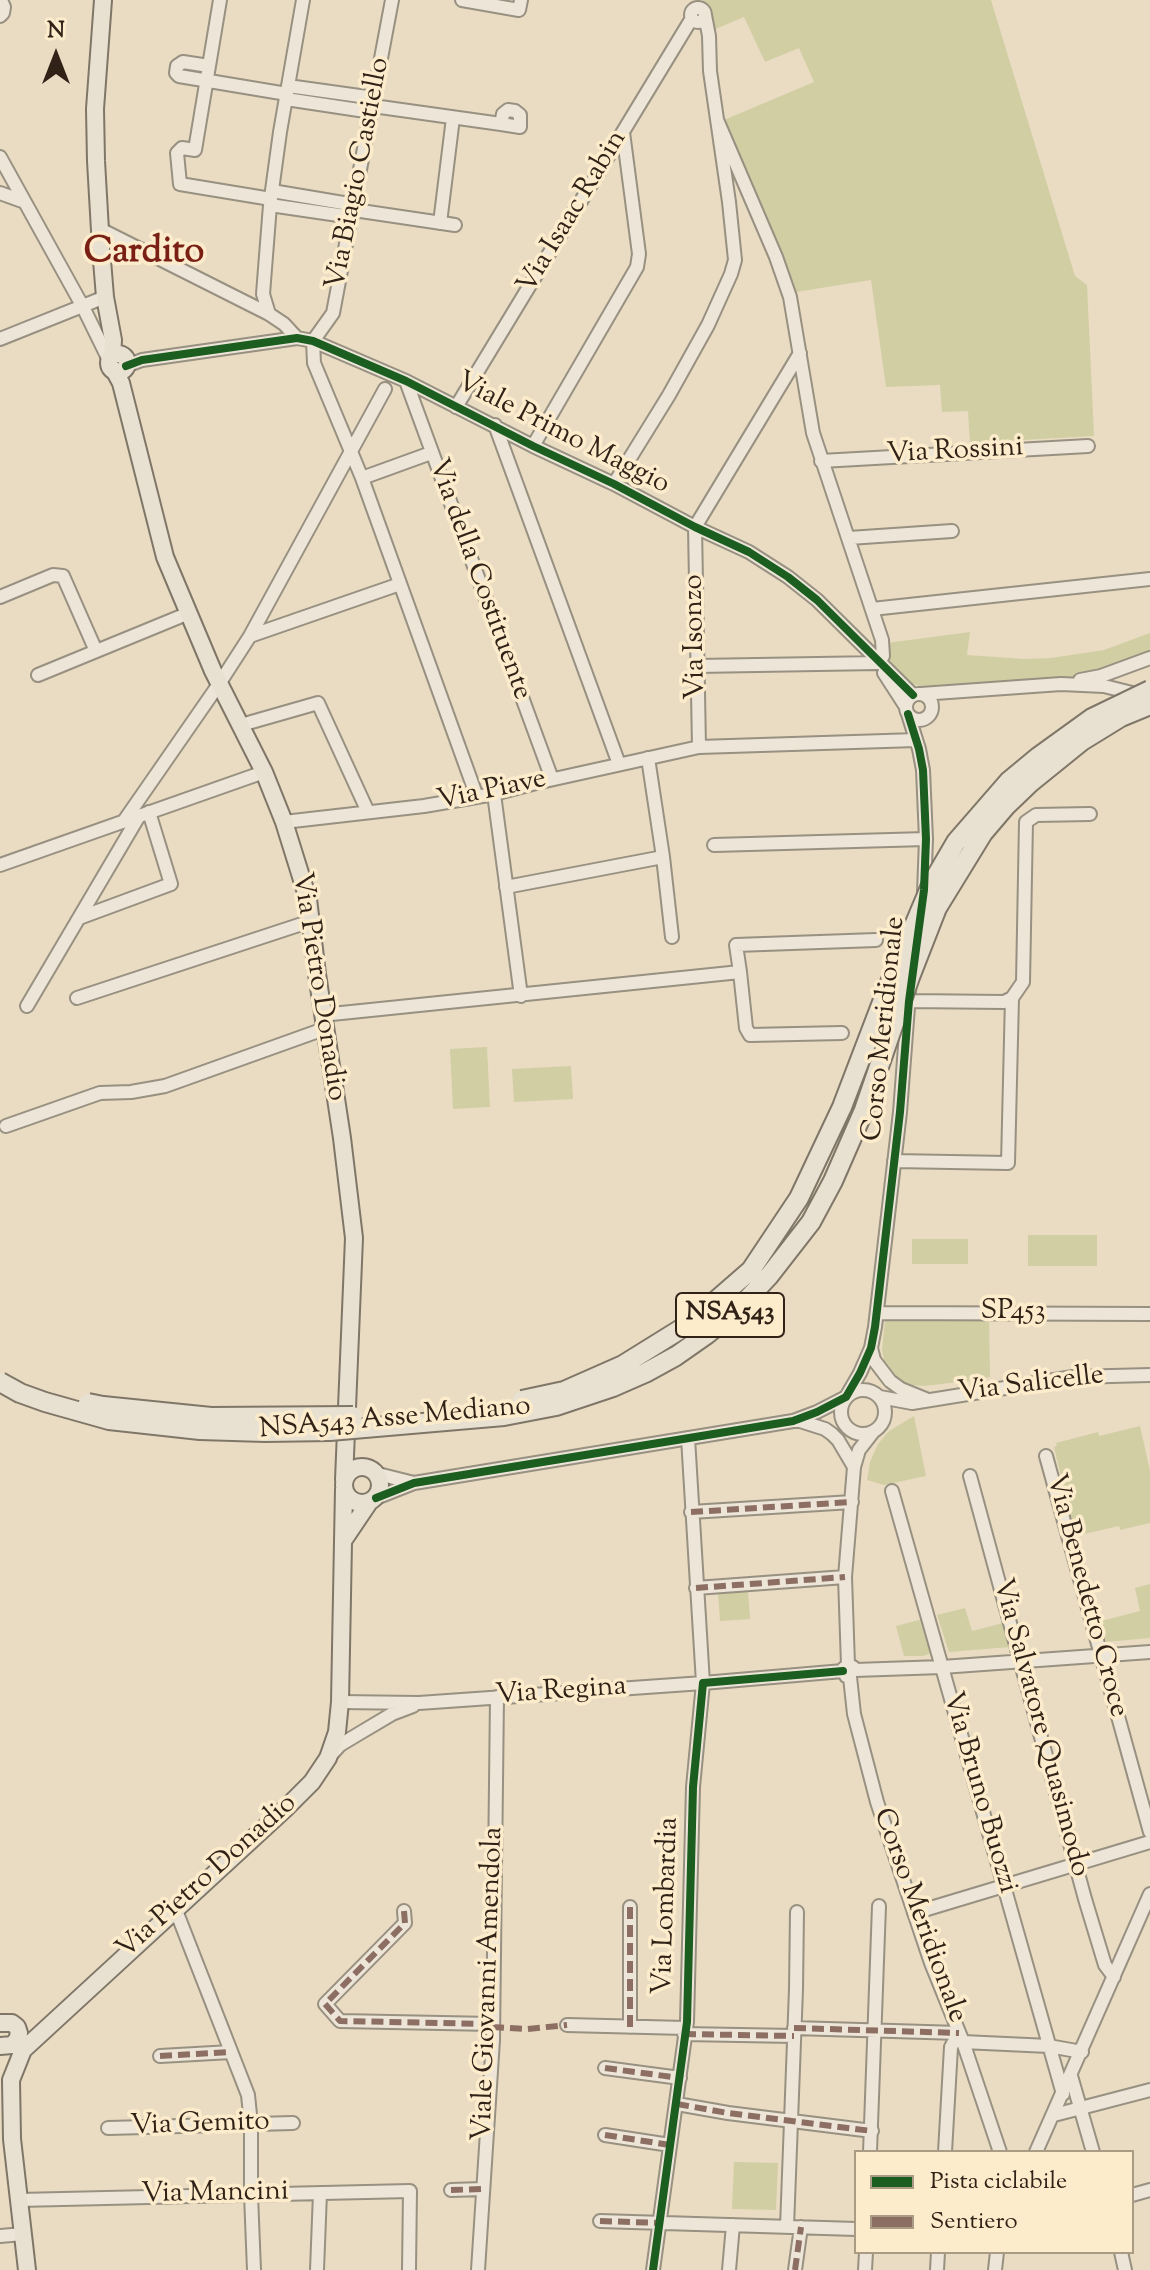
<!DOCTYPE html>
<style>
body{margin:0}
#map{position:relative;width:1150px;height:2270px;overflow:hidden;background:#e9dcc2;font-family:"Sorts Mill Goudy",serif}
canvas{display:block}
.legend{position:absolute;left:854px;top:2150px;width:280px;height:104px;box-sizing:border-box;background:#fceccc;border:2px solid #aa9b84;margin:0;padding:10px 14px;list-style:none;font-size:24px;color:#302217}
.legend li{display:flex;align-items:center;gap:16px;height:40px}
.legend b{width:40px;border:2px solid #aa9b84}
.north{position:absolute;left:16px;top:16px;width:80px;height:80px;-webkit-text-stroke:6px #fceccc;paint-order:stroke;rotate:0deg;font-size:22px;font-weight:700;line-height:32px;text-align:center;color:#302217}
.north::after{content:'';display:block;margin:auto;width:28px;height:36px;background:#302217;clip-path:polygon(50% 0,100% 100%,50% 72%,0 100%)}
</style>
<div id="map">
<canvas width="1150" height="2270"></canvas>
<ul class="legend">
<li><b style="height:10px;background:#1b5e20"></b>Pista ciclabile</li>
<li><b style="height:10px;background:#8d6e63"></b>Sentiero</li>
</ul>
<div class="north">N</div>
</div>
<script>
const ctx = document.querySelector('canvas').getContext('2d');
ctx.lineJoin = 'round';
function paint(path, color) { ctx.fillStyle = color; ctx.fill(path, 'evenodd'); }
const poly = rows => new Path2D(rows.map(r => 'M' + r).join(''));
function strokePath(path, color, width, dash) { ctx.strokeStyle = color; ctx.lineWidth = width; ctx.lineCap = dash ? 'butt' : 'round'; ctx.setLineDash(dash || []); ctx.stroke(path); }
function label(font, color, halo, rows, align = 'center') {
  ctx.font = font + ' "Sorts Mill Goudy",serif'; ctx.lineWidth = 7; ctx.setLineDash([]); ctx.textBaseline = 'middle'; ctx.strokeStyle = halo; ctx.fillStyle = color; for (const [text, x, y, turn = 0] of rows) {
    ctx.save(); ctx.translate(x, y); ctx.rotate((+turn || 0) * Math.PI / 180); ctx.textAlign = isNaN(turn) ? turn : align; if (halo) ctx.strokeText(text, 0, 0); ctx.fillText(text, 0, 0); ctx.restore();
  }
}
paint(poly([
 [703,0,991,0,1075,276,1087,285,1094,436,970,443,968,411,942,412,940,385,886,387,871,280,796,292,726,133,724,120,814,82,799,48,765,62,744,17,711,31],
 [970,632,967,655,1024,659,1051,658,1104,650,1150,633,1150,654,1129,663,1075,677,935,688,922,687,910,683,894,672,891,667,887,643],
 [487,1047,490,1107,453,1109,450,1049],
 [571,1066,573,1099,514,1102,512,1069],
 [1028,1235,1097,1235,1097,1266,1028,1266],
 [912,1239,968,1239,968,1264,912,1264],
 [895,1319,989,1320,990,1377,976,1380,924,1386,912,1385,900,1381,884,1360,882,1349,885,1321],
 [914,1416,926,1476,884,1485,867,1480,870,1462,878,1444,889,1431],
 [1140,1426,1150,1471,1150,1523,1120,1530,1119,1526,1075,1536,1054,1447,1057,1446,1056,1443,1098,1432,1099,1436],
 [1150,1584,1150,1638,1106,1642,1101,1621,1140,1611,1135,1588],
 [748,1591,750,1619,720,1621,718,1593],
 [965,1608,972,1631,1003,1623,1010,1647,949,1652,937,1615],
 [923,1619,931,1653,923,1656,904,1656,896,1626],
 [734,2162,778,2163,776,2210,732,2209]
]), '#d2cea4');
const minor = poly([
 [220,0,195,150,182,148,177,153,180,184,271,199],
 [392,0,333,313,313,341,314,363,362,478,477,797],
 [462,0,519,10,521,0],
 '691 15a7 7 0 1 1 14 0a7 7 0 1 1-14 0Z',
 [0,16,3,13,4,7,1,0],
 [209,66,183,62,177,66,176,73,179,76,287,94],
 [288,86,374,98],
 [286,99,372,112],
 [373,106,501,124],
 [508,110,515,111,520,115,520,127,501,124,503,114,508,110],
 [718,122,776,257,790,297,813,433,882,640,883,656,878,663],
 [0,157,83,307,109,360],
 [272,191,355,205],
 [0,193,25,202],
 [270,205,352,217],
 [354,210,455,225],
 [440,223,453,118],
 [100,229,269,314,284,324,297,338],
 [269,314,263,294,270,205,280,132,303,0],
 [0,339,105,297],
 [126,366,142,360,297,338,313,341,406,381,533,446,614,484,695,527,749,552,788,577,817,600,913,695],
 [406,381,552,779],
 [456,407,692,18],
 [495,425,619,764],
 [533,446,637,267,639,254,623,132],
 [821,461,1088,446],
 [362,478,431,453],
 [614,484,669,395,708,325,731,274,735,260,729,202,710,71,709,36,705,15],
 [849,538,952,531],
 [0,597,53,575,63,576,96,651],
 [872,609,1150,579],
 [250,636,400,584],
 [697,666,878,663],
 [884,673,906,707],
 [38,675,189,613],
 [1080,680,1101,676,1150,658],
 [921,694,1061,684,1104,686,1140,695],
 '906 707a13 13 0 1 1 26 0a13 13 0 1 1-26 0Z',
 [908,714,919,749,923,770,926,839,924,893],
 [241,725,318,703,368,812],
 [699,747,695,527,800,353],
 [648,758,663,857,672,937],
 [494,794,521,996],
 [124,821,219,684,250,636,385,389],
 [284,822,424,806,494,794,536,783,699,747,916,740],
 [714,845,926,839],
 [0,865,264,772],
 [506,887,663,857],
 [79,918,171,884,149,812],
 [740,972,736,945,876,940],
 [77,998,311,921],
 [909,1001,1004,1002,1012,998,1023,982,1026,822,1036,815,1090,814],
 [27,1006,139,816],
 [322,1015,740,972,746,1028,750,1035,842,1033],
 [6,1126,100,1093,131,1092,165,1086,324,1029],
 [894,1161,1008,1163,1012,998],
 [877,1313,1150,1314],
 [871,1348,874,1360,890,1381,901,1389,928,1400],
 '841 1412a22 22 0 1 1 44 0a22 22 0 1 1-44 0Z',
 [880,1397,912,1403,1073,1377,1150,1375],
 [793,1421,800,1421,825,1429,832,1434,838,1440,854,1467],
 [1046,1456,1150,1832],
 [378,1474,414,1483],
 [970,1476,1085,1899,1105,1965,1114,1977],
 [892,1491,1063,2094],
 [376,1498,414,1483,793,1421,817,1412,846,1397,860,1373,871,1348,875,1327,900,1112,909,994],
 [691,1512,852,1502],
 [696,1588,845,1577],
 [848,1665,845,1577,854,1467,859,1450,873,1432],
 [846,1676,843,1669,848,1665,853,1667,855,1670,942,1667,1150,1652],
 [850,1677,854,1714,877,1802,931,1963,963,2042,1000,2152],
 [340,1702,419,1703,703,1683,688,1438],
 [330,1756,340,1745,360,1733,392,1714,413,1706],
 [630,1907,630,2027],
 [175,1908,248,2095,251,2124,251,2195,254,2270],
 [404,1911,405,1923,325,2004,340,2021,492,2024],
 [914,1913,1150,1842],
 [567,2025,685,2028],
 [794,2028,959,2033,951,2047,945,2152],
 [684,2034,794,2036],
 [963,2042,1049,2046,1082,2052],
 [160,2056,231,2052],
 [605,2068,680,2078],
 [1071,2076,1093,2152],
 [677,2104,728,2113,872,2131],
 [1054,2115,1150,2090],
 [108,2128,293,2123],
 [605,2135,670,2145],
 [870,2152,879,1906],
 [1036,2152,1150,1894],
 [451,2190,483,2189],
 [1132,2195,1150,2190],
 [19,2200,410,2191,409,2270],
 [600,2221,856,2229],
 [787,2227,796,1989,797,1912],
 [0,2236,23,2234],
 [1121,2252,1125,2270],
 [317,2270,320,2193],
 [478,2270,493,2040,497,1697],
 [653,2270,687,2022,693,1787,703,1683,843,1671],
 [729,2270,733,2225],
 [795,2270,801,2227],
 [865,2270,866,2252],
 [937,2270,938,2252],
 [995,2270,997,2252]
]);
const major = poly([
 [103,0,95,109,96,161,101,248,105,297,113,340,112,356],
 '109 363a9 9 0 1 1 18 0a9 9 0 1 1-18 0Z',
 [114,370,121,383,165,557,213,671,264,772,284,822,308,899,317,974,342,1138,354,1238,344,1480],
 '344 1485a18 18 0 1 1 36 0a18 18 0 1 1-36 0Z',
 [343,1541,370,1501],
 [0,2023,12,2023,17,2027,19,2033,17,2040,12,2045,0,2046],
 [27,2270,12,2139,11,2080,23,2050,285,1809,312,1782,328,1758,337,1732,340,1702,344,1489]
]);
strokePath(minor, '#989080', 16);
strokePath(major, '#7f7668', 20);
strokePath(minor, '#ece5d8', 12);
strokePath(major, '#e8e1d1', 16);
const highwayBridge = poly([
 [0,1382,20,1393,45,1402,109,1420,200,1430,265,1432,330,1431,504,1416,556,1406,613,1387,645,1373,676,1356,706,1335,738,1309,769,1276,811,1222,833,1181,864,1110,910,977,937,908,983,833,1006,806,1030,783,1082,741,1121,717,1150,705],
 [522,1400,564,1391,623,1365,689,1324,751,1270,799,1198,842,1107,886,992,932,883,956,842,1009,781,1038,757,1092,718,1150,690],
 [88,1403,103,1406,211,1417,353,1416]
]);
strokePath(highwayBridge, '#7f7668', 22, []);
strokePath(highwayBridge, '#e8e1d1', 18);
strokePath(poly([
 [691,1512,852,1502],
 [696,1588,845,1577],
 [630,1907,630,2027],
 [404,1911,405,1923,325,2004,340,2021,492,2024],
 [492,2027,527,2029,567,2025],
 [794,2028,959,2033],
 [684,2034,794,2036],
 [160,2056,231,2052],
 [605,2068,680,2078],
 [677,2104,728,2113,872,2131],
 [605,2135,670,2145],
 [451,2190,483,2189],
 [600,2221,661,2223],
 [795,2270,801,2227]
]), '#8d6e63', 6, [12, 6]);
strokePath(poly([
 [126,366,142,360,297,338,313,341,406,381,533,446,614,484,695,527,749,552,788,577,817,600,913,695],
 [376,1498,414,1483,793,1421,817,1412,846,1397,860,1373,871,1348,875,1327,900,1112,909,1001,924,890,926,839,923,770,919,749,908,714],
 [653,2270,687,2022,693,1787,703,1683,843,1671]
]), '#1b5e20', 8);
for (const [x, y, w] of [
 [730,1315,108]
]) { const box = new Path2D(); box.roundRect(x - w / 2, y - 22, w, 44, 6); ctx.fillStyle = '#fceccc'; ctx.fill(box); strokePath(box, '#302217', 2); }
label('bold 26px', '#302217', null, [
 ["NSA543",730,1315]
]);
label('28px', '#302217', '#fceccc', [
 ["Via Biagio Castiello",360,174,-79],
 ["Via Isaac Rabin",574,213,-59],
 ["Viale Primo Maggio",562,435,27],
 ["Via Rossini",955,453,-3],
 ["Via della Costituente",478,580,70],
 ["Via Isonzo",697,637,-91],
 ["Via Piave",492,792,-12],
 ["Via Pietro Donadio",317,987,81],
 ["Corso Meridionale",886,1029,-84],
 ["SP453",1013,1313],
 ["Via Salicelle",1031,1386,-7],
 ["NSA543 Asse Mediano",395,1420,-5],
 ["Via Benedetto Croce",1085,1596,75],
 ["Via Regina",561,1693,-4],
 ["Via Salvatore Quasimodo",1039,1728,75],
 ["Via Bruno Buozzi",978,1793,74],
 ["Via Pietro Donadio",208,1878,-42],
 ["Via Lombardia",668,1906,-88],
 ["Corso Meridionale",918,1916,70],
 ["Viale Giovanni Amendola",490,1984,-88],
 ["Via Gemito",200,2126,-2],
 ["Via Mancini",215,2195,-1]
]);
label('bold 36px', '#7a1f14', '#fceccc', [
 ["Cardito",144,255]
]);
</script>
